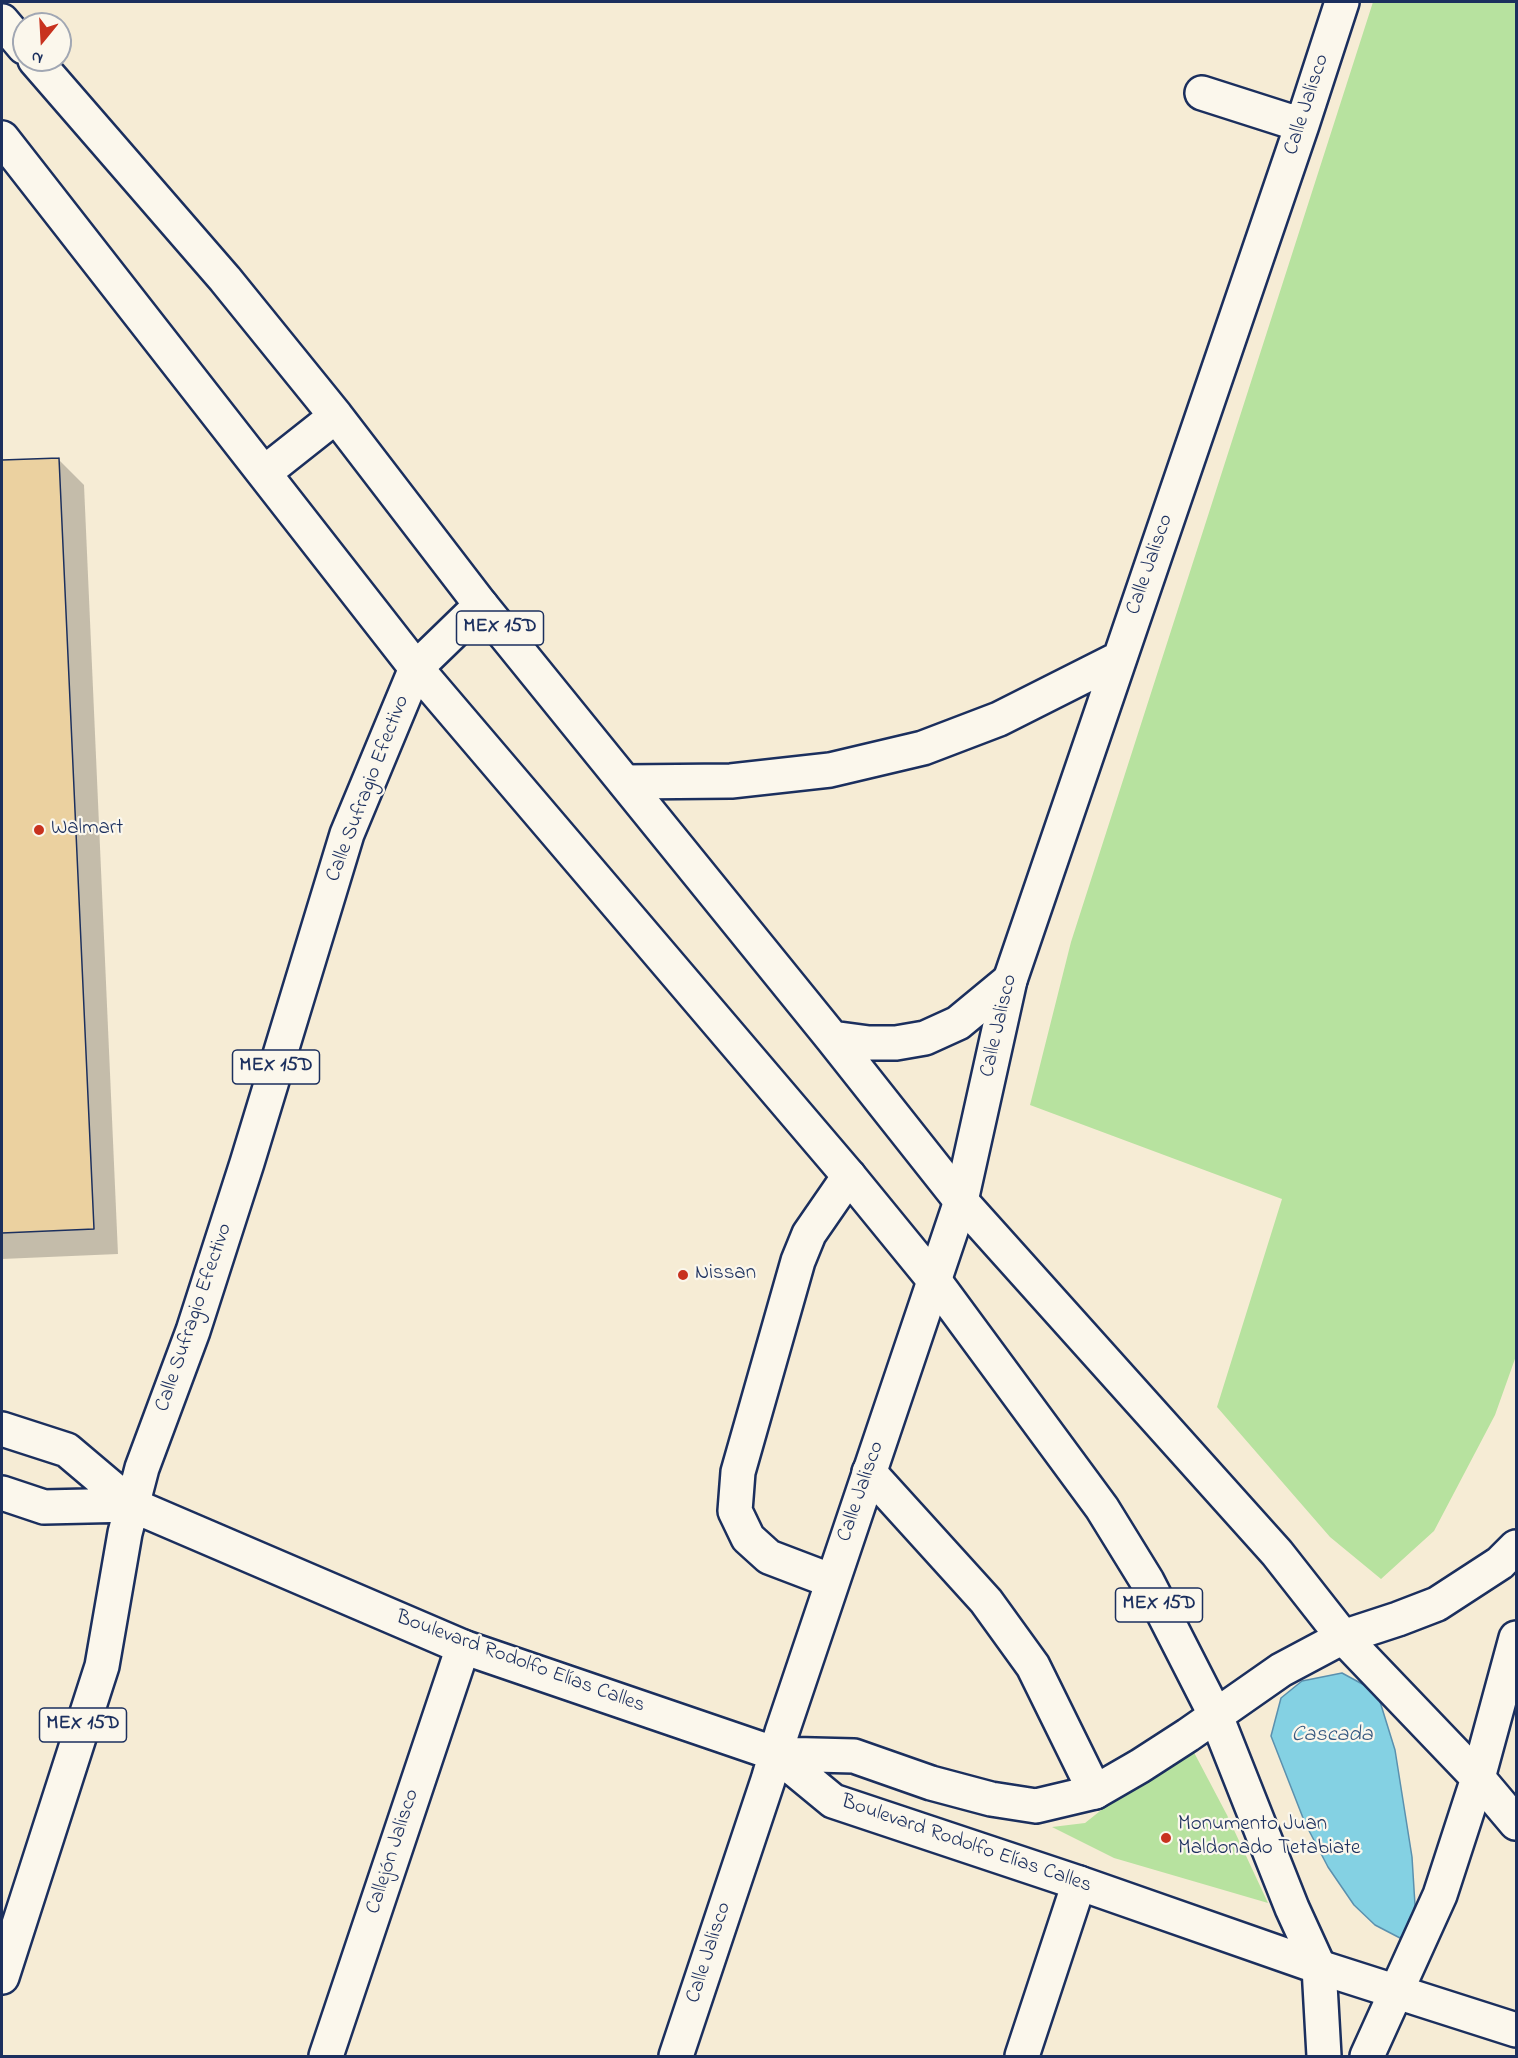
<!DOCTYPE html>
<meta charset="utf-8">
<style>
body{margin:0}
#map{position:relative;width:1518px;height:2058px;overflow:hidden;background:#f6ecd5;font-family:"Indie Flower",sans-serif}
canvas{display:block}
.frame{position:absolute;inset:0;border:3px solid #1b2f5e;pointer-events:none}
.north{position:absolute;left:12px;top:12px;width:60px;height:60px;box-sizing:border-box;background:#fbf7ec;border:2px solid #a1a7b3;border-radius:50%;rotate:198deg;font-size:16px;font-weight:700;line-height:24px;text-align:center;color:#1b2f5e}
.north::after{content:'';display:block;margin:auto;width:21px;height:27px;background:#c8321e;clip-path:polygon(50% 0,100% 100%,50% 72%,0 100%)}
</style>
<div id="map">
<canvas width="1518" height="2058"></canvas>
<div class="frame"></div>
<div class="north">N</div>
</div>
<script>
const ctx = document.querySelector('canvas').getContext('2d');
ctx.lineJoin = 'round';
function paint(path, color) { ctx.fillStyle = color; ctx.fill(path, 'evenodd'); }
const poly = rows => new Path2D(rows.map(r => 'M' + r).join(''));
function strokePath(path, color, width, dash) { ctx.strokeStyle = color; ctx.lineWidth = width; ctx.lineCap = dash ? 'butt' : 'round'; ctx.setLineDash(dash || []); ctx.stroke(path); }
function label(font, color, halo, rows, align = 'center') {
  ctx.font = font + ' "Indie Flower",sans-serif'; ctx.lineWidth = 4.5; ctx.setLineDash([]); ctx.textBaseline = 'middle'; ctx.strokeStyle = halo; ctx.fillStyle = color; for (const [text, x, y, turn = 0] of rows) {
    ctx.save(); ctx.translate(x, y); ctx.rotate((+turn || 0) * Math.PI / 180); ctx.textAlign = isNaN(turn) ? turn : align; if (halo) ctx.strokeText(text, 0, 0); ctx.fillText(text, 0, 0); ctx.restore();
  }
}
paint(poly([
 [1373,2,1516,2,1516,1356,1495,1415,1434,1531,1381,1579,1330,1537,1217,1407,1282,1199,1030,1105,1071,942],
 [1188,1741,1227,1815,1268,1903,1114,1858,1052,1827,1085,1823]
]), '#b7e29f');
const water = poly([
 [1342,1673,1377,1692,1395,1750,1412,1857,1415,1905,1409,1928,1400,1938,1375,1925,1354,1905,1328,1867,1305,1823,1271,1736,1281,1698,1302,1681,1342,1673]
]);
paint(water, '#84d1e3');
strokePath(water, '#5a90ae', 1.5);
paint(poly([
 [59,460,84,485,118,1254,2,1259,2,462]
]), '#0003');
const building = poly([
 [59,458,94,1229,2,1233,2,460,59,458]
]);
paint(building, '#ebd1a0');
strokePath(building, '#1b2f5e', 1.5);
const minor = poly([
 [1202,93,1302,125],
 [625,782,731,781,830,770,923,748,999,719,1118,659],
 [961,1201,1010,980,1302,125,1342,2],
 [869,1472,986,1601,1033,1666,1095,1792],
 [832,1581,769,1557,748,1538,735,1511,738,1472,798,1261,809,1234,849,1176],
 [1343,1637,1398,1619,1437,1604,1500,1563,1516,1547],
 [1478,1778,1516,1638],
 [326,2056,463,1647],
 [1022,2056,1079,1883]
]);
const major = poly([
 [2,1429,67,1450,132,1505,463,1647,776,1754,833,1801,1079,1883,1319,1967,1516,2030],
 [2,1493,44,1507,132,1505],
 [776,1754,854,1756,931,1783,991,1799,1036,1806,1095,1792,1140,1766,1188,1735,1281,1670,1343,1637],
 [1478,1778,1516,1823],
 [2,1977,102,1666,125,1533,142,1468,193,1331,247,1163,347,834,416,668,481,605],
 [676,2056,768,1780,782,1732,961,1201]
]);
const highway = poly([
 [2,21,24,47],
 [35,60,225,279,336,416,481,605,832,1038,961,1201,1277,1553,1343,1637,1478,1778,1440,1895,1367,2056],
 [2,138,416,668,849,1176,934,1280,1102,1508,1147,1581,1216,1716,1292,1908,1319,1967,1324,2056],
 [264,473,336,416],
 [832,1038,869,1043,896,1043,925,1038,958,1023,1010,980]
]);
strokePath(minor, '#1b2f5e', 38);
strokePath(major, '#1b2f5e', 38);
strokePath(highway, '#1b2f5e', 38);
strokePath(minor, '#fbf7ec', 33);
strokePath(major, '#fbf7ec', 33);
strokePath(highway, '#fbf7ec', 33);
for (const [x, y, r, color] of [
 [39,830,6,"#c8321e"],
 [683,1275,6,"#c8321e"],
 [1166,1838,6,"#c8321e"]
]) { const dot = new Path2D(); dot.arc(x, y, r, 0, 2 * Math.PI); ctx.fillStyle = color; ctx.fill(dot); strokePath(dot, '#fbf7ec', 2); }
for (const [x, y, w] of [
 [500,628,87],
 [276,1067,87],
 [1159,1605,87],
 [83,1725,87]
]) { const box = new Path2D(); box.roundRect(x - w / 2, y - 17, w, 34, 4.5); ctx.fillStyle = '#fbf7ec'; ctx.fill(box); strokePath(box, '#1b2f5e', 1.5); }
label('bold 20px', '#1b2f5e', null, [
 ["MEX 15D",500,628],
 ["MEX 15D",276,1067],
 ["MEX 15D",1159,1605],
 ["MEX 15D",83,1725]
]);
label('21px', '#1b2f5e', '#fbf7ec', [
 ["Calle Jalisco",1308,105,-72],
 ["Calle Jalisco",1151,565,-71],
 ["Calle Sufragio Efectivo",369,789,-69],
 ["Calle Jalisco",1000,1026,-77],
 ["Calle Sufragio Efectivo",195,1318,-71],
 ["Calle Jalisco",862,1492,-71],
 ["Boulevard Rodolfo Elías Calles",520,1663,20],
 ["Boulevard Rodolfo Elías Calles",966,1845,19],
 ["Callejón Jalisco",394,1852,-72],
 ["Calle Jalisco",710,1953,-72]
]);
label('21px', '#1b2f5e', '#fbf7ec', [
 ["Walmart",51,830],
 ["Nissan",695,1275],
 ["Monumento Juan",1178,1826],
 ["Maldonado Tetabiate",1178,1850]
], 'left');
label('italic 22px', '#35587f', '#fbf7ec', [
 ["Cascada",1332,1736]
]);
</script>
